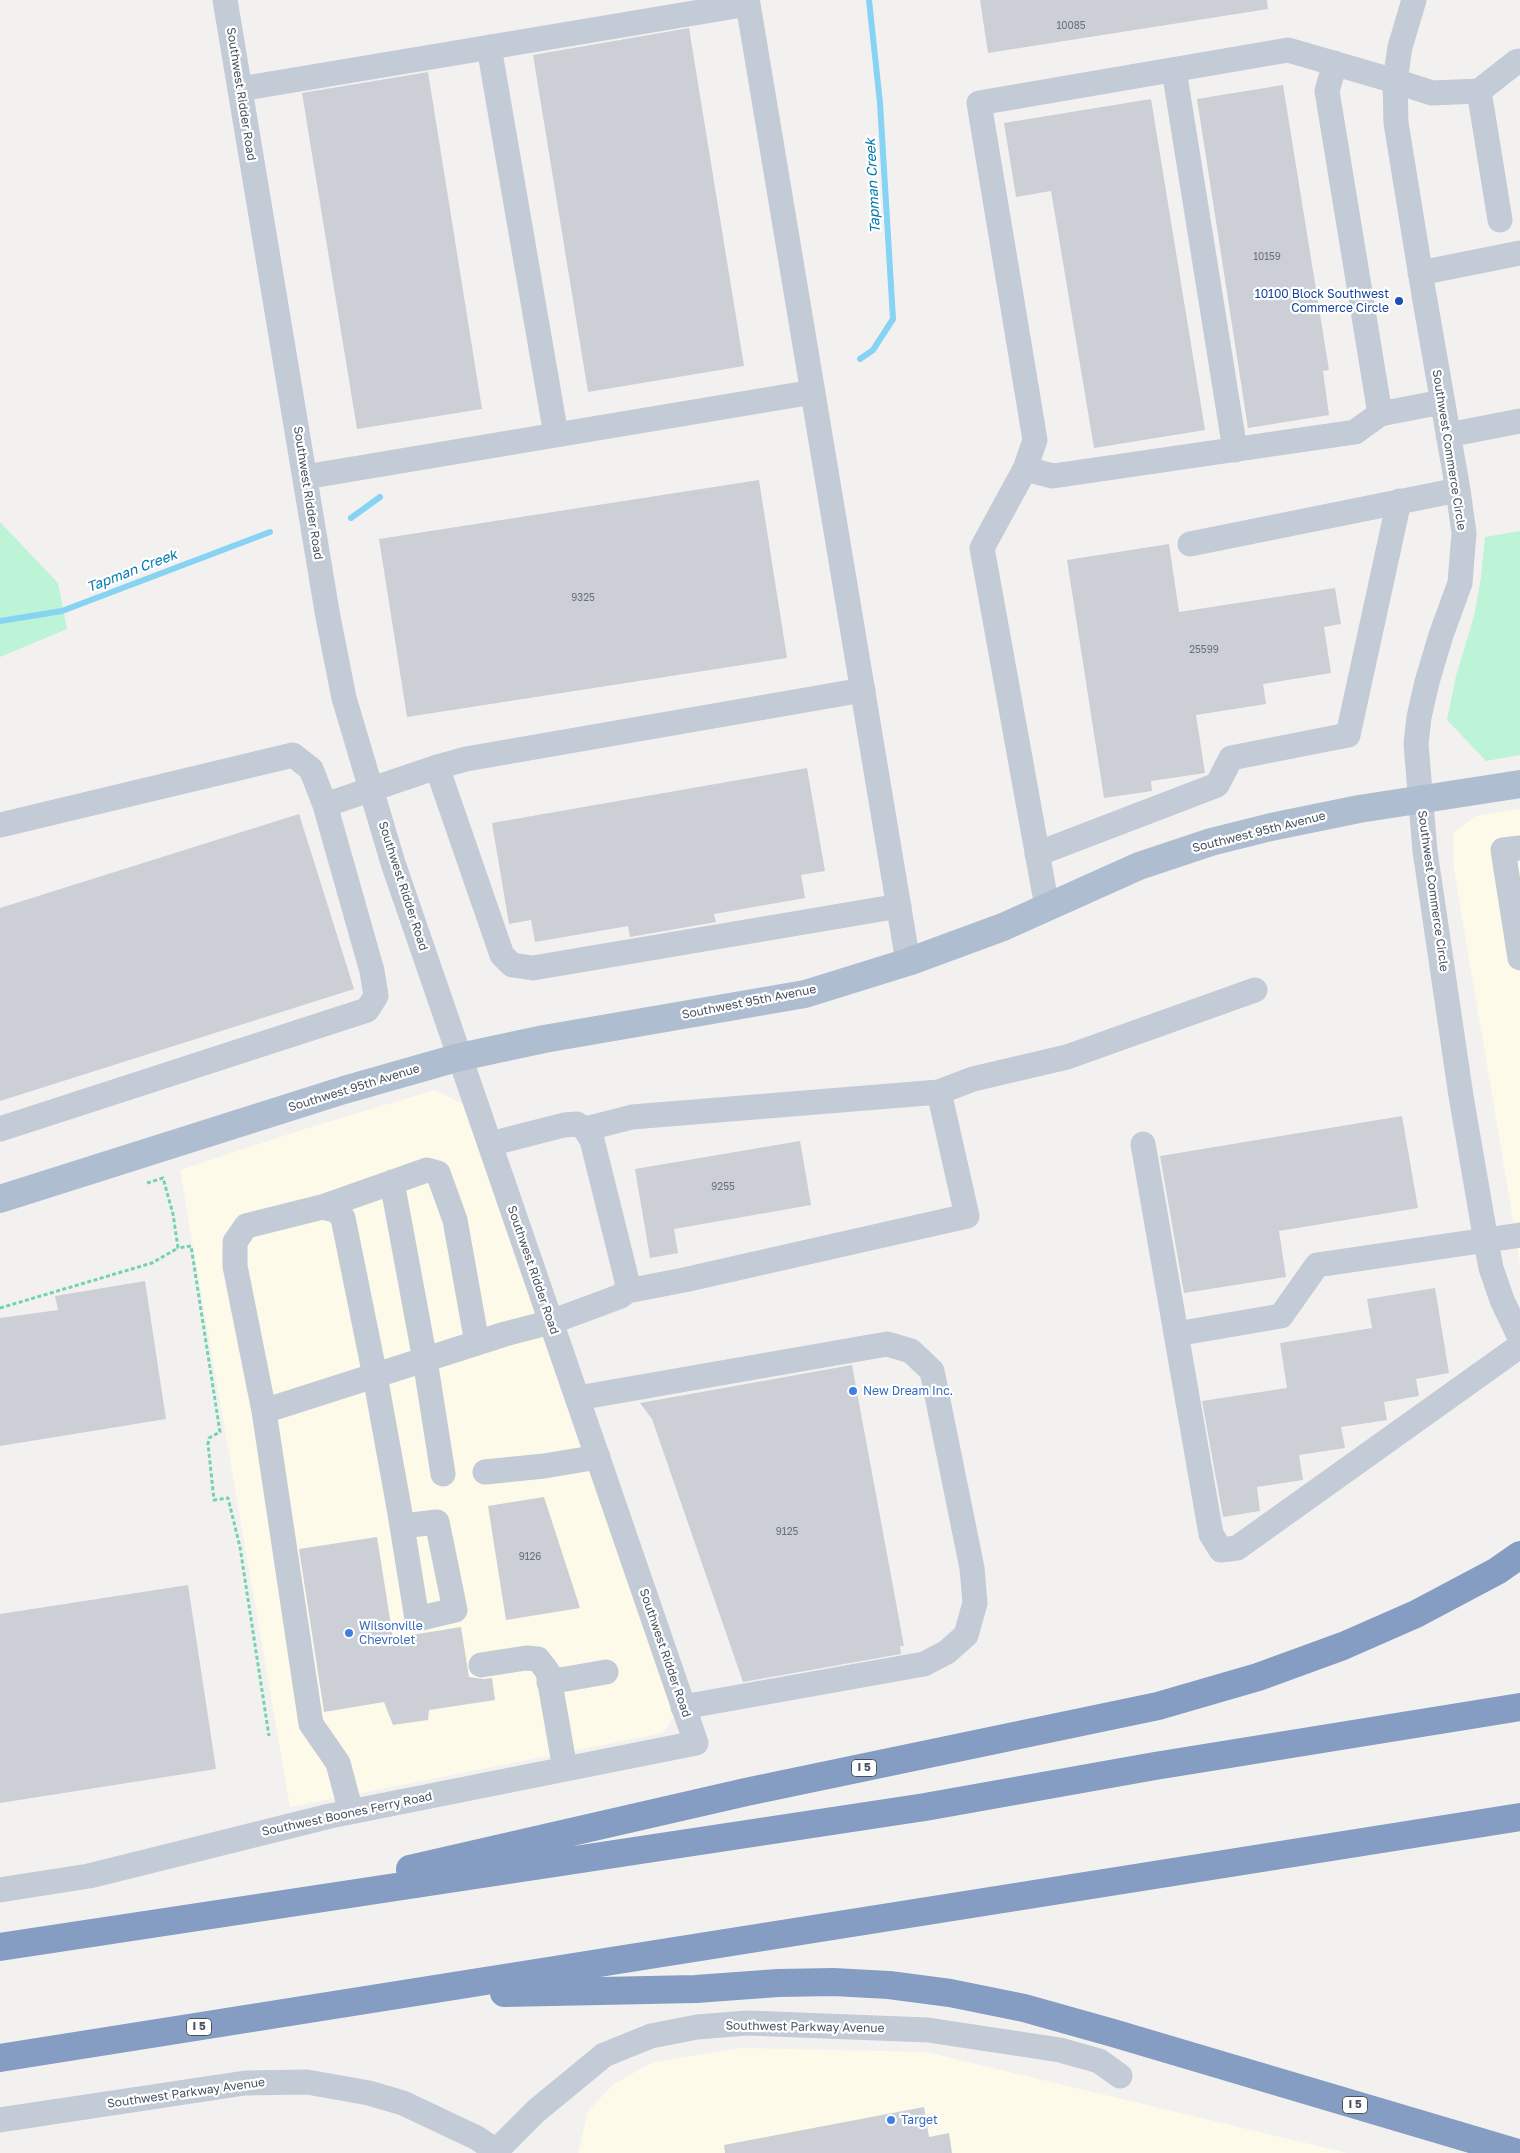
<!DOCTYPE html>
<style>
body{margin:0}
canvas{display:block;background:#f3f1f0}
</style>
<canvas width="1520" height="2153"></canvas>
<script>
const ctx = document.querySelector('canvas').getContext('2d');
ctx.lineJoin = 'round';
function paint(path, color) { ctx.fillStyle = color; ctx.fill(path, 'evenodd'); }
const poly = rows => new Path2D(rows.map(r => 'M' + r).join(''));
function strokePath(path, color, width, dash) { ctx.strokeStyle = color; ctx.lineWidth = width; ctx.lineCap = dash ? 'butt' : 'round'; ctx.setLineDash(dash || []); ctx.stroke(path); }
function label(font, color, halo, rows, align = 'center') {
  ctx.font = font + ' "Golos Text",sans-serif'; ctx.lineWidth = 4.5; ctx.setLineDash([]); ctx.textBaseline = 'middle'; ctx.strokeStyle = halo; ctx.fillStyle = color; for (const [text, x, y, turn = 0] of rows) {
    ctx.save(); ctx.translate(x, y); ctx.rotate((+turn || 0) * Math.PI / 180); ctx.textAlign = isNaN(turn) ? turn : align; if (halo) ctx.strokeText(text, 0, 0); ctx.fillText(text, 0, 0); ctx.restore();
  }
}
paint(poly([
 [1520,809,1520,1262,1454,869,1453,833,1476,816],
 [435,1090,464,1105,675,1715,663,1733,290,1807,180,1170,311,1127],
 [741,2048,926,2052,1347,2153,578,2153,588,2111,614,2084,653,2062]
]), '#fdfaea');
paint(poly([
 [0,522,58,583,67,629,0,657],
 [1520,531,1520,755,1486,761,1447,720,1456,676,1474,616,1481,577,1485,537]
]), '#bdf3d6');
strokePath(poly([
 [860,359,873,350,893,319,880,103,869,0],
 [351,518,380,497],
 [0,621,62,611,270,532]
]), '#87d3f3', 6);
paint(poly([
 [980,0,1267,0,1268,9,988,53],
 [689,28,744,366,588,392,533,55],
 [428,72,482,409,357,429,302,93],
 [1283,85,1329,370,1323,371,1329,415,1248,428,1197,99],
 [1151,99,1205,430,1094,448,1051,191,1016,197,1004,123],
 [759,480,787,658,407,717,379,539],
 [1169,544,1179,612,1335,588,1341,624,1324,627,1331,673,1263,684,1266,704,1196,715,1205,773,1151,781,1152,791,1104,798,1067,560],
 [807,768,825,871,801,875,805,898,714,914,716,922,630,937,628,926,535,942,531,920,509,924,492,823],
 [299,814,354,989,0,1101,0,908],
 [1402,1116,1418,1208,1279,1231,1286,1277,1184,1293,1160,1156],
 [800,1141,811,1205,674,1229,678,1253,650,1258,635,1169],
 [145,1281,166,1419,0,1446,0,1318,58,1310,55,1296],
 [1435,1288,1449,1373,1416,1379,1419,1396,1384,1402,1387,1420,1341,1427,1345,1448,1299,1455,1303,1480,1257,1487,1260,1511,1223,1517,1202,1401,1287,1388,1280,1343,1372,1328,1367,1299],
 [852,1365,904,1646,900,1646,901,1654,743,1682,652,1419,640,1403],
 [544,1497,580,1608,506,1620,488,1506],
 [377,1537,393,1638,461,1627,469,1677,483,1679,492,1678,495,1700,429,1710,428,1720,393,1725,384,1702,324,1712,299,1549],
 [188,1585,216,1769,0,1803,0,1614],
 [924,2107,929,2137,949,2133,952,2153,725,2153,724,2145]
]), '#cccfd6');
strokePath(poly([
 [147,1183,163,1178,173,1214,178,1248,191,1246,220,1432,209,1438,208,1444,214,1500,228,1498,240,1547,269,1736],
 [0,1308,152,1263,178,1248]
]), '#72d4ac', 3, [4, 2.5]);
strokePath(poly([
 [1414,0,1400,47,1395,81,1396,123,1424,295,1458,490,1464,533,1460,583,1441,635,1427,682,1419,717,1416,744,1425,851,1461,1096,1486,1241,1491,1268,1502,1300,1520,1338],
 [489,47,556,435],
 [1335,63,1327,91,1380,414],
 [1174,70,1235,450],
 [240,89,748,4,908,962],
 [1479,91,1500,220],
 [1420,273,1520,253],
 [1448,435,1520,421],
 [1025,469,1053,476,1355,432,1380,414,1442,402],
 [305,477,813,392],
 [1190,544,1458,490],
 [437,767,502,955,512,965,533,968,899,906],
 [0,825,293,755,311,769,325,805],
 [1520,848,1503,850,1520,958],
 [1037,854,1217,785,1231,758,1348,735,1399,501],
 [1047,907,982,548,1025,469,1035,440,979,103,1288,50,1395,81,1432,93,1479,91,1516,62,1520,61],
 [939,1092,973,1079,1067,1057,1255,990],
 [0,1129,367,1010,376,996,372,971,325,805,437,767,466,759,863,690],
 [585,1129,632,1117,939,1092,967,1216,684,1280,627,1291],
 [1143,1144,1211,1534,1221,1550,1237,1548,1520,1346],
 [392,1182,425,1360,443,1474],
 [322,1207,427,1170,438,1173,455,1220,477,1343],
 [1176,1334,1281,1316,1317,1265,1520,1235],
 [578,1398,887,1344,911,1351,932,1371,972,1568,975,1603,966,1635,947,1652,924,1664,683,1707],
 [264,1411,235,1266,235,1242,246,1226,322,1207,336,1210,343,1218,375,1376,398,1502,402,1526,417,1619,455,1610,437,1522,402,1526],
 [485,1472,544,1466,598,1457],
 [481,1665,526,1658,538,1659,548,1672,565,1769],
 [549,1682,606,1672],
 [351,1812,338,1763,311,1724,264,1411,505,1334,551,1322,621,1296,627,1291,627,1281,592,1140,585,1129,577,1124,564,1125,490,1144],
 [0,1890,89,1876,330,1816,696,1743,393,863,344,698,328,617,225,0],
 [0,2120,245,2083,307,2082,369,2093,403,2103,477,2138,499,2153],
 [496,2151,536,2111,604,2055,651,2036,697,2027,748,2023,928,2030,1060,2050,1099,2061,1120,2076]
]), '#c3cbd6', 25);
strokePath(poly([
 [0,1199,344,1090,460,1057,544,1039,805,994,908,962,1003,927,1139,866,1211,842,1271,827,1359,809,1520,784]
]), '#afbdd1', 28);
strokePath(poly([
 [410,1869,746,1792,1158,1706,1258,1677,1343,1646,1416,1614,1497,1571,1520,1555],
 [0,1947,925,1807,1155,1766,1520,1707],
 [504,1993,696,1989,778,1983,833,1982,889,1985,950,1993,1024,2008,1113,2033,1518,2153],
 [0,2058,1520,1817]
]), '#859dc2', 28);
for (const [x, y, r, color] of [
 [1399,301,5,"#1a4fb4"],
 [853,1391,5,"#3f7fe0"],
 [349,1633,5,"#3f7fe0"],
 [891,2120,5,"#3f7fe0"]
]) { const dot = new Path2D(); dot.arc(x, y, r, 0, 2 * Math.PI); ctx.fillStyle = color; ctx.fill(dot); strokePath(dot, '#fff', 2); }
label('10px', '#68717e', null, [
 ["10085",1071,26],
 ["10159",1267,257],
 ["9325",583,598],
 ["25599",1204,650],
 ["9255",723,1187],
 ["9125",787,1532],
 ["9126",530,1557]
]);
for (const [x, y, w] of [
 [864,1768,25],
 [199,2027,25],
 [1355,2105,25]
]) { const box = new Path2D(); box.roundRect(x - w / 2, y - 8.5, w, 17, 4); ctx.fillStyle = '#fff'; ctx.fill(box); strokePath(box, '#475260', 1); }
label('bold 11px', '#475260', null, [
 ["I 5",864,1768],
 ["I 5",199,2027],
 ["I 5",1355,2105]
]);
label('12px', '#475260', '#fff', [
 ["Southwest Ridder Road",241,94,81],
 ["Southwest Commerce Circle",1449,450,81],
 ["Southwest Ridder Road",308,493,81],
 ["Southwest 95th Avenue",1259,832,-14],
 ["Southwest Ridder Road",403,886,72],
 ["Southwest Commerce Circle",1433,891,82],
 ["Southwest 95th Avenue",749,1002,-11],
 ["Southwest 95th Avenue",354,1088,-17],
 ["Southwest Ridder Road",533,1270,71],
 ["Southwest Ridder Road",665,1653,71],
 ["Southwest Boones Ferry Road",347,1814,-12],
 ["Southwest Parkway Avenue",805,2027,1],
 ["Southwest Parkway Avenue",186,2093,-8]
]);
label('12px', '#164399', '#fff', [
 ["10100 Block Southwest",1389,294],
 ["Commerce Circle",1389,308]
], 'right');
label('12px', '#366cbe', '#fff', [
 ["New Dream Inc.",863,1391],
 ["Wilsonville",359,1626],
 ["Chevrolet",359,1640],
 ["Target",901,2120]
], 'left');
label('italic 14px', '#037bb0', '#fff', [
 ["Tapman Creek",873,186,-93],
 ["Tapman Creek",132,571,-21]
]);
</script>
